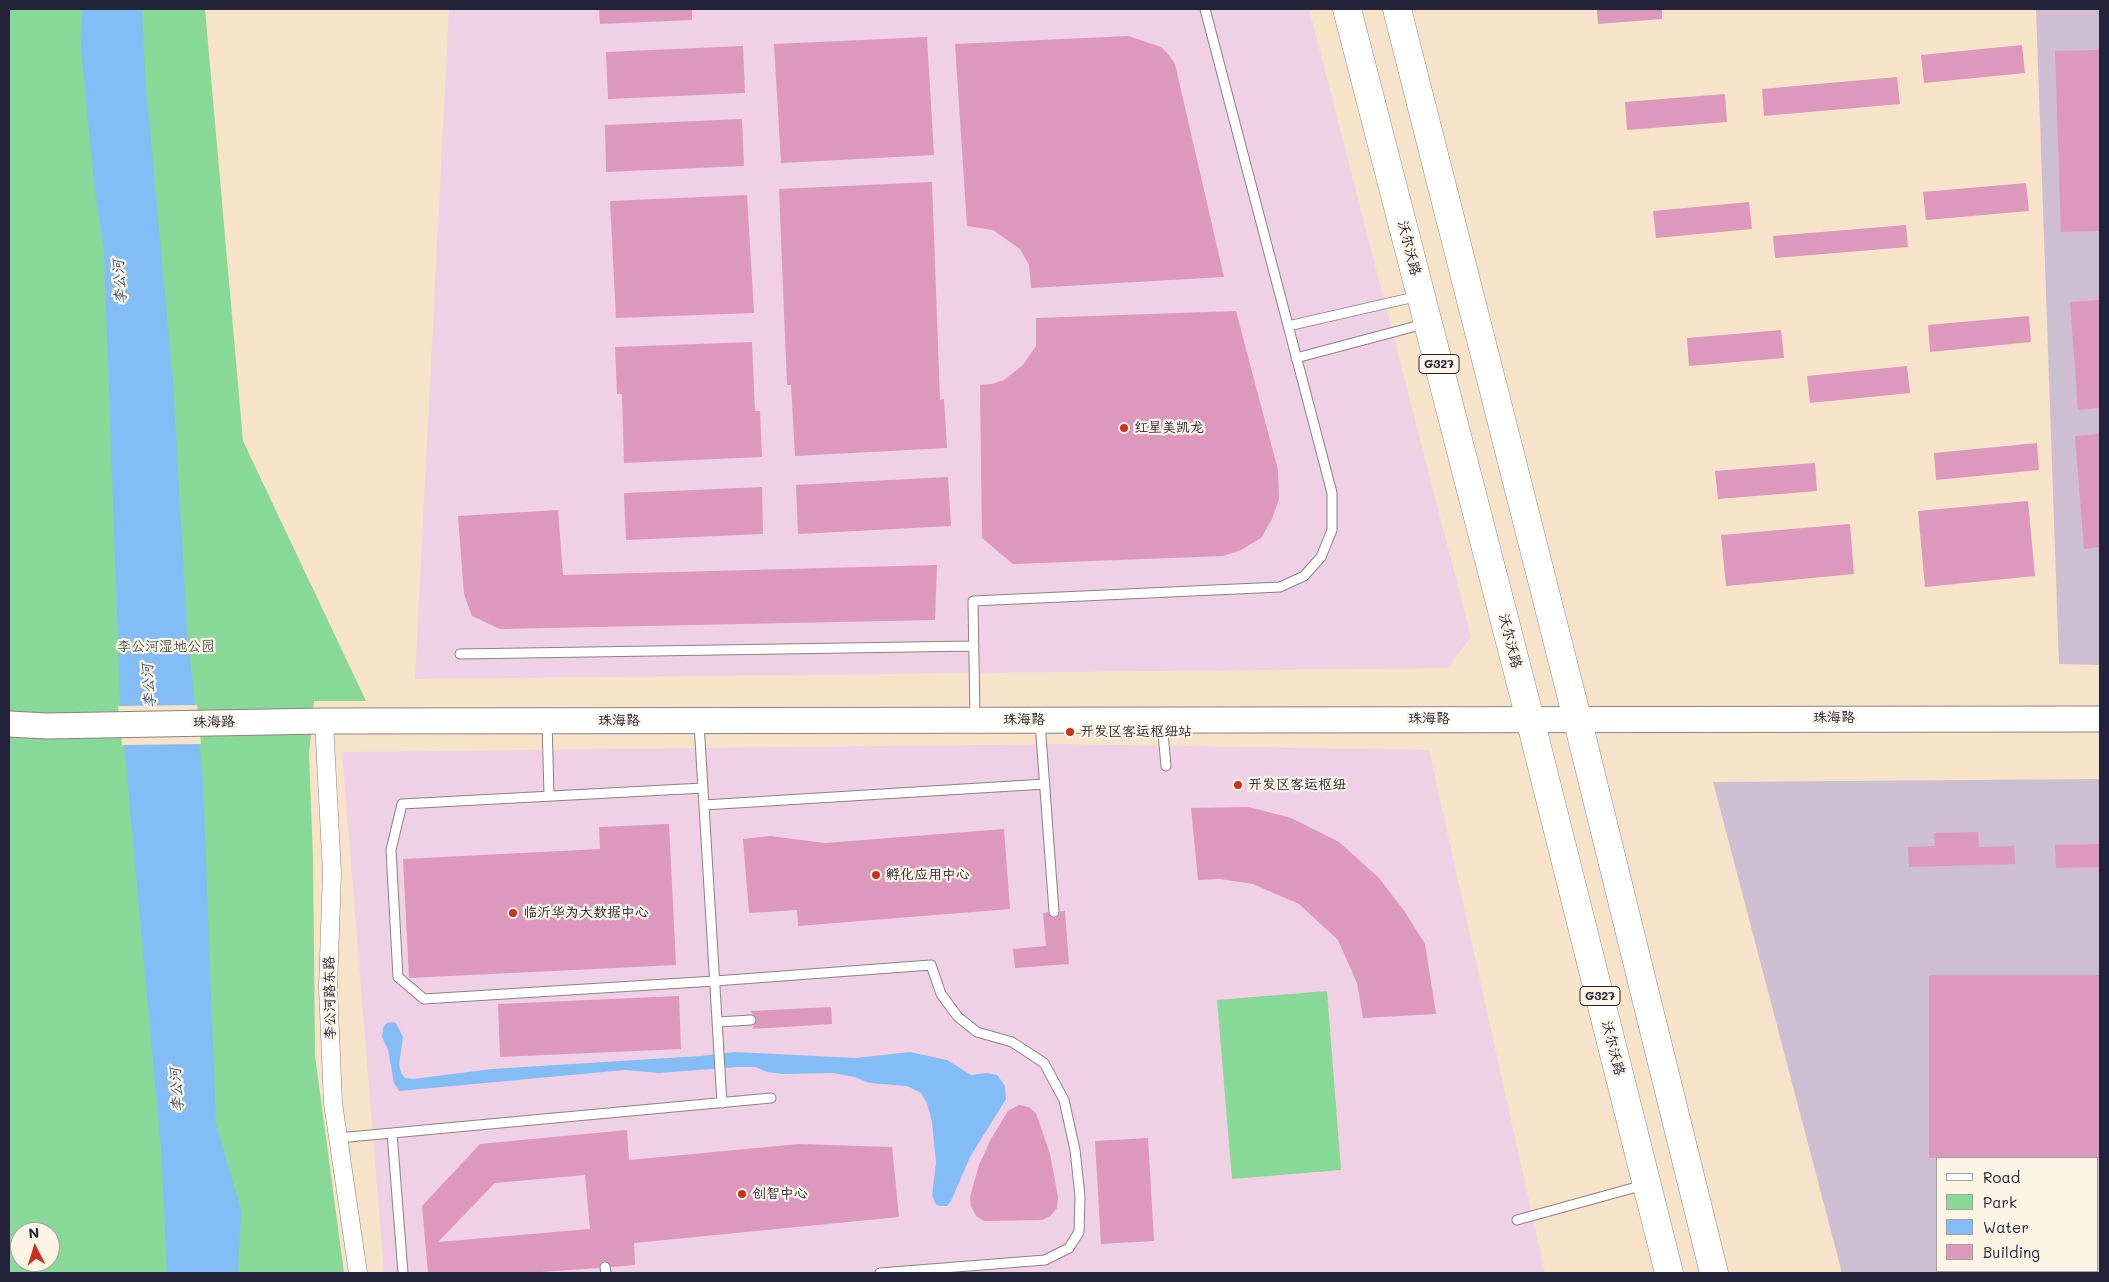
<!DOCTYPE html>
<meta charset="utf-8">
<style>
body{margin:0}
#map{position:relative;width:2109px;height:1282px;overflow:hidden;background:#f6e3c9;font-family:Mali,sans-serif}
canvas{display:block}
.frame{position:absolute;inset:0;border:10px solid #22223b;pointer-events:none}
.legend{position:absolute;left:1936px;top:1157px;width:162px;height:115px;box-sizing:border-box;background:#fcf5e5;border:1px solid #a5a1a1;margin:0;padding:6px 9px;list-style:none;font-size:15px;color:#22223b}
.legend li{display:flex;align-items:center;gap:10px;height:25px}
.legend b{width:25px;border:1px solid #a5a1a1}
.north{position:absolute;left:10px;top:1222px;width:50px;height:50px;box-sizing:border-box;background:#fcf5e5;border:1px solid #a5a1a1;border-radius:50%;rotate:355deg;font-size:14px;font-weight:700;line-height:20px;text-align:center;color:#22223b}
.north::after{content:'';display:block;margin:auto;width:18px;height:22px;background:#c8321e;clip-path:polygon(50% 0,100% 100%,50% 72%,0 100%)}
</style>
<div id="map">
<canvas width="2109" height="1282"></canvas>
<div class="frame"></div>
<ul class="legend">
<li><b style="height:6px;background:#fff"></b>Road</li>
<li><b style="height:14px;background:#88d897"></b>Park</li>
<li><b style="height:14px;background:#84bdf5"></b>Water</li>
<li><b style="height:14px;background:#dd98bd"></b>Building</li>
</ul>
<div class="north">N</div>
</div>
<script>
const ctx = document.querySelector('canvas').getContext('2d');
ctx.lineJoin = 'round';
function paint(path, color) { ctx.fillStyle = color; ctx.fill(path, 'evenodd'); }
const poly = rows => new Path2D(rows.map(r => 'M' + r).join(''));
function strokePath(path, color, width, dash) { ctx.strokeStyle = color; ctx.lineWidth = width; ctx.lineCap = dash ? 'butt' : 'round'; ctx.setLineDash(dash || []); ctx.stroke(path); }
function label(font, color, halo, rows, align = 'center') {
  ctx.font = font + ' Mali,"LXGW WenKai TC",sans-serif'; ctx.lineWidth = 4.5; ctx.setLineDash([]); ctx.textBaseline = 'middle'; ctx.strokeStyle = halo; ctx.fillStyle = color; for (const [text, x, y, turn = 0] of rows) {
    ctx.save(); ctx.translate(x, y); ctx.rotate((+turn || 0) * Math.PI / 180); ctx.textAlign = isNaN(turn) ? turn : align; if (halo) ctx.strokeText(text, 0, 0); ctx.fillText(text, 0, 0); ctx.restore();
  }
}
paint(poly([
 [449,9,1309,9,1471,637,1447,668,415,679],
 [1063,744,1429,750,1545,1273,384,1273,342,752]
]), '#f0d0e5');
paint(poly([
 [2036,9,2100,9,2100,665,2059,664],
 [2100,779,2100,1273,1842,1273,1713,782],
 [1938,1158,2098,1158,2098,1271,1938,1271]
]), '#cebed2');
paint(poly([
 [9,9,205,9,243,441,366,701,314,701,309,754,313,859,315,1055,344,1273,9,1273],
 [20,1232,50,1232,50,1262,20,1262],
 [1327,991,1341,1170,1232,1179,1217,1000]
]), '#88d897');
paint(poly([
 [82,9,142,9,145,74,173,382,187,630,203,780,216,1124,241,1210,238,1273,167,1273,161,1148,120,700,104,252,94,184,81,47],
 [392,1022,396,1023,403,1037,399,1065,401,1073,405,1078,413,1079,492,1069,701,1056,734,1052,856,1058,910,1052,947,1060,971,1075,987,1073,997,1075,1005,1086,1006,1099,970,1157,951,1201,947,1206,941,1206,936,1205,932,1195,936,1163,932,1122,927,1103,921,1093,907,1086,870,1083,854,1077,833,1073,783,1074,767,1072,755,1067,738,1067,659,1073,625,1070,399,1091,394,1083,388,1050,382,1037,383,1028,387,1023]
]), '#84bdf5');
paint(poly([
 [197,705,201,744,122,745,118,706]
]), '#f6e3c9');
paint(poly([
 [599,9,692,9,692,20,600,24],
 [1597,9,1662,9,1662,19,1598,24],
 [1128,36,1161,47,1168,54,1175,64,1224,277,1031,288,1029,265,1020,249,993,230,967,226,955,44],
 [927,37,934,155,781,163,774,44],
 [2022,45,2025,73,1924,83,1921,55],
 [743,46,745,93,608,99,606,52],
 [2100,50,2100,231,2061,232,2055,51],
 [1897,77,1900,104,1764,116,1762,89],
 [1725,94,1727,122,1627,130,1625,102],
 [742,119,744,166,606,172,605,125],
 [932,182,940,400,944,399,947,448,795,456,791,385,787,385,779,189],
 [2026,183,2029,211,1926,220,1923,192],
 [747,195,754,313,616,318,610,201],
 [1749,202,1752,229,1656,238,1653,211],
 [1906,225,1908,247,1775,258,1773,236],
 [2100,300,2100,408,2078,410,2070,302],
 [1236,311,1278,470,1279,499,1272,519,1261,538,1241,550,1223,556,1013,564,982,538,980,385,992,384,1004,380,1023,365,1036,346,1036,318],
 [2029,316,2031,342,1930,352,1928,325],
 [1781,330,1784,358,1689,366,1687,338],
 [752,342,755,411,760,411,762,457,624,463,622,394,617,394,615,347],
 [1907,366,1910,393,1810,403,1807,376],
 [2100,434,2100,547,2084,549,2075,436],
 [2037,443,2039,470,1936,480,1934,453],
 [1815,463,1817,491,1718,499,1715,471],
 [948,477,951,526,798,534,796,485],
 [762,487,763,534,626,540,624,493],
 [2028,501,2035,576,1925,587,1918,511],
 [558,510,563,575,937,565,935,620,500,629,472,616,464,594,458,516],
 [1850,524,1854,574,1726,586,1721,535],
 [1249,807,1291,818,1339,842,1379,878,1405,912,1425,944,1436,1014,1363,1018,1357,983,1338,940,1299,904,1253,884,1220,879,1198,880,1191,808],
 [669,824,676,965,409,978,403,859,600,849,599,827],
 [1004,829,1010,909,798,926,797,910,749,913,743,839,770,836,825,843],
 [1978,832,1979,847,2014,846,2015,864,1909,867,1908,847,1935,846,1934,833],
 [2100,844,2100,867,2056,868,2055,845],
 [1060,911,1065,911,1069,964,1015,968,1013,949,1046,946,1043,913,1048,912,1051,917,1055,918,1059,915],
 [1929,975,2100,975,2100,1158,1929,1158],
 [679,996,681,1049,500,1057,498,1004],
 [831,1007,832,1024,752,1029,757,1019,750,1011],
 [1019,1105,1029,1107,1036,1113,1050,1154,1058,1197,1057,1208,1050,1216,1042,1220,984,1221,976,1216,971,1206,970,1197,979,1165,991,1139,1008,1111],
 [627,1130,629,1160,799,1144,892,1147,899,1217,634,1243,635,1265,611,1267,609,1263,604,1261,601,1263,599,1268,526,1273,428,1273,422,1206,480,1144],
 [585,1175,590,1229,438,1242,495,1183],
 [1148,1138,1154,1241,1101,1244,1095,1141]
]), '#dd98bd');
const lane = poly([
 [1288,326,1419,296],
 [1296,358,1424,324],
 [460,654,974,646],
 [975,719,973,601,1280,587,1304,576,1321,557,1332,530,1332,493,1205,9],
 [547,721,549,795],
 [1040,722,1054,912],
 [1162,722,1166,766],
 [699,723,722,1103],
 [703,788,402,804,391,850,398,977,424,999,715,981,931,965,941,994,958,1017,977,1032,1012,1042,1044,1063,1064,1100,1075,1150,1080,1196,1079,1232,1069,1248,1045,1260,880,1273],
 [704,805,1045,784],
 [718,1022,751,1020],
 [392,1133,403,1273],
 [338,1138,771,1098],
 [1517,1220,1644,1185],
 [605,1267,606,1273]
]);
const street = poly([
 [324,721,332,873,328,987,333,1103,358,1273]
]);
const secondary = poly([
 [9,724,47,726,324,721,2100,719]
]);
const highway = poly([
 [1347,9,1530,719,1669,1273],
 [1397,9,1577,718,1714,1273]
]);
strokePath(lane, '#8c8282', 11);
strokePath(street, '#8c8282', 19);
strokePath(secondary, '#8c8282', 27);
strokePath(highway, '#8c8282', 29);
strokePath(lane, '#fff', 9);
strokePath(street, '#fff', 18);
strokePath(secondary, '#fff', 25);
strokePath(highway, '#fff', 28);
for (const [x, y, r, color] of [
 [1124,428,5,"#c8321e"],
 [1070,732,5,"#c8321e"],
 [1238,785,5,"#c8321e"],
 [876,875,5,"#c8321e"],
 [513,913,5,"#c8321e"],
 [742,1194,5,"#c8321e"]
]) { const dot = new Path2D(); dot.arc(x, y, r, 0, 2 * Math.PI); ctx.fillStyle = color; ctx.fill(dot); strokePath(dot, '#fcf5e5', 2); }
for (const [x, y, w] of [
 [1439,364,40],
 [1600,996,40]
]) { const box = new Path2D(); box.roundRect(x - w / 2, y - 9.5, w, 19, 4); ctx.fillStyle = '#fcf5e5'; ctx.fill(box); strokePath(box, '#22223b', 1); }
label('bold 12px', '#22223b', null, [
 ["G327",1439,364],
 ["G327",1600,996]
]);
label('14px', '#22223b', '#fcf5e5', [
 ["沃尔沃路",1409,248,76],
 ["沃尔沃路",1510,641,76],
 ["珠海路",1834,718],
 ["珠海路",1429,719],
 ["珠海路",1024,720],
 ["珠海路",619,721],
 ["珠海路",214,722,-1],
 ["李公河路东路",330,998,-91],
 ["沃尔沃路",1613,1048,76]
]);
label('14px', '#22223b', '#fcf5e5', [
 ["红星美凯龙",1134,428],
 ["开发区客运枢纽站",1080,732],
 ["开发区客运枢纽",1248,785],
 ["孵化应用中心",886,875],
 ["临沂华为大数据中心",523,913],
 ["创智中心",752,1194]
], 'left');
label('14px', '#415957', '#fcf5e5', [
 ["李公河湿地公园",166,647]
]);
label('italic 15px', '#44587c', '#fcf5e5', [
 ["李公河",120,282,-94],
 ["李公河",149,686,-94],
 ["李公河",177,1090,-94]
]);
</script>
